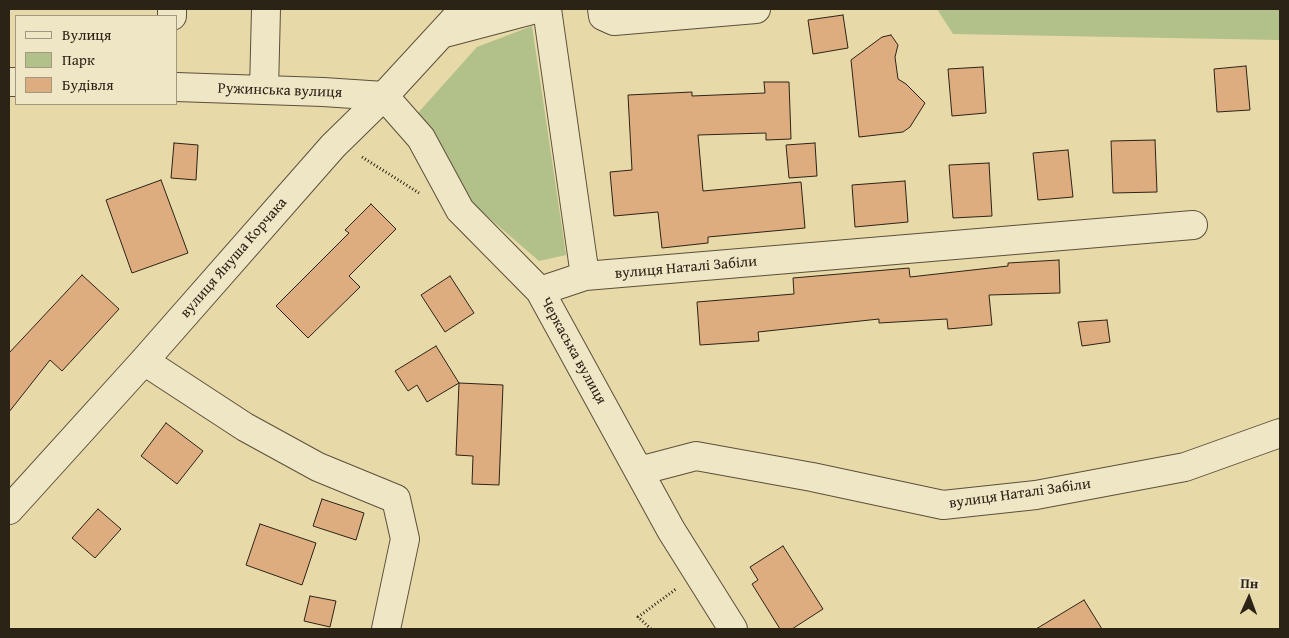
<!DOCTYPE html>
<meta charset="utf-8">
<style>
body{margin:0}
#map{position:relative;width:1289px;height:638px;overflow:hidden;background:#e7d9a8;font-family:"Gentium Book Plus",serif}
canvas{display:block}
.frame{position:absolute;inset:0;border:10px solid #2c2317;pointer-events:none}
.legend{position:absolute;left:15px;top:15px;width:162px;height:90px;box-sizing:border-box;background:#efe6c6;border:1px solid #a19880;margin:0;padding:6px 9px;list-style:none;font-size:15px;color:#2c2317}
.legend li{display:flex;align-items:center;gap:10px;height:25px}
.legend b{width:25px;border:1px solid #a19880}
.north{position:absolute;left:1224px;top:573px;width:50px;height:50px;-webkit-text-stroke:4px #efe6c6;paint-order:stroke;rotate:2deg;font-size:14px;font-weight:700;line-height:20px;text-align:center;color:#2c2317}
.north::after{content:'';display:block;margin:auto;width:18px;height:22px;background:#2c2317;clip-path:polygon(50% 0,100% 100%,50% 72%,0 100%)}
</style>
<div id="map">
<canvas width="1289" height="638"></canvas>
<div class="frame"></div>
<ul class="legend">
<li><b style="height:6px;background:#efe6c6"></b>Вулиця</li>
<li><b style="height:14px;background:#b2c08a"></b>Парк</li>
<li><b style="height:14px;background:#dead7f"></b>Будівля</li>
</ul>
<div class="north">Пн</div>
</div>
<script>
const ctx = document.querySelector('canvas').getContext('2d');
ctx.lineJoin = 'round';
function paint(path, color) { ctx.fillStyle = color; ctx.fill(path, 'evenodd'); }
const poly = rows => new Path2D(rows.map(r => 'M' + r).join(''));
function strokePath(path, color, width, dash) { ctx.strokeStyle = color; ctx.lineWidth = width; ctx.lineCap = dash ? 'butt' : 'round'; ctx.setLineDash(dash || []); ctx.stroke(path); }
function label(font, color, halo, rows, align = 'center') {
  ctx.font = font + ' "Gentium Book Plus",serif'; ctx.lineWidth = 4; ctx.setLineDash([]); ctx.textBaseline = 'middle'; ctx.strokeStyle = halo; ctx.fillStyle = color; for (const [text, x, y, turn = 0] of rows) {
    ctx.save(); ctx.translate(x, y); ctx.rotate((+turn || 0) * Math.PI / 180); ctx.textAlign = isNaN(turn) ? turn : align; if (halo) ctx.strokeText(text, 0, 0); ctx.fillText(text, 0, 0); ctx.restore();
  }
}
paint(poly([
 [937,9,1280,9,1280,40,953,34],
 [532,26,566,255,539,261,473,204,433,130,417,114,477,47]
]), '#b2c08a');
const building = poly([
 [843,15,848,48,813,54,808,20,843,15],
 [891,35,898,45,895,57,898,79,906,84,925,103,910,127,903,132,859,137,851,60,882,37,891,35],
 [1246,66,1250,110,1217,112,1214,69,1246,66],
 [983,67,986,113,952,116,948,69,983,67],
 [764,82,789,82,791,139,766,140,766,133,698,135,703,191,801,182,805,228,708,237,708,243,662,248,658,212,614,216,610,172,632,170,628,95,692,92,692,96,765,93,764,82],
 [1155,140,1157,192,1113,193,1111,141,1155,140],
 [174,143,198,145,196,180,171,178,174,143],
 [815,143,817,176,789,178,786,145,815,143],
 [1068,150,1073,197,1038,200,1033,153,1068,150],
 [989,163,992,216,953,218,949,165,989,163],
 [161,180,188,253,132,273,106,200,161,180],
 [905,181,908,222,855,227,852,185,905,181],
 [371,204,396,229,349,276,360,287,308,338,276,306,349,233,345,230,371,204],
 [1059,260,1060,293,989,295,992,325,948,329,947,319,879,323,879,319,758,332,759,341,700,345,697,302,794,294,793,278,909,268,910,277,1008,266,1008,263,1059,260],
 [82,275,119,309,62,371,50,360,9,412,9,353,82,275],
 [450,276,474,313,445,332,421,295,450,276],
 [1107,320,1110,342,1082,346,1078,322,1107,320],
 [436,346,459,383,427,402,417,385,408,391,395,371,436,346],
 [459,383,503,385,499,485,472,484,473,456,456,455,459,383],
 [166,423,203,451,177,484,141,456,166,423],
 [322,499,364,513,356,540,313,526,322,499],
 [98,509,121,529,95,558,72,538,98,509],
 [260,524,316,543,302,585,246,565,260,524],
 [783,546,823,609,792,629,780,629,752,584,758,580,750,567,783,546],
 [310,596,336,601,330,627,304,621,310,596],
 [1084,600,1102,629,1036,629,1084,600]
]);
paint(building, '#dead7f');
strokePath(building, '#2c2317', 1);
const minor = poly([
 [547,9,585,276],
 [602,9,603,16,614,21,756,9],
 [172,16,172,9],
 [441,34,536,9],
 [9,82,16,82],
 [176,87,323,92,384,96],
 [264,90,266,9],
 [384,96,421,138,460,210,540,291,671,530,733,629],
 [540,291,585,276,1193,225],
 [144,361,245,427,318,467,396,499,405,539,386,629],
 [639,471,696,456,812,477,943,505,1036,495,1185,467,1280,433],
 [9,510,144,361,333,146,384,96,464,9]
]);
strokePath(minor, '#5b503b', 30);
strokePath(poly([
 [362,157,419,193],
 [651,629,638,617,676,589]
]), '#2c2317', 3, [1, 2.5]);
strokePath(minor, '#efe6c6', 28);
label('15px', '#2c2317', '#efe6c6', [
 ["Ружинська вулиця",280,91,2],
 ["вулиця Януша Корчака",234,258,-49],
 ["вулиця Наталі Забіли",686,268,-5],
 ["Черкаська вулиця",573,351,61],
 ["вулиця Наталі Забіли",1020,494,-8]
]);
</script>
